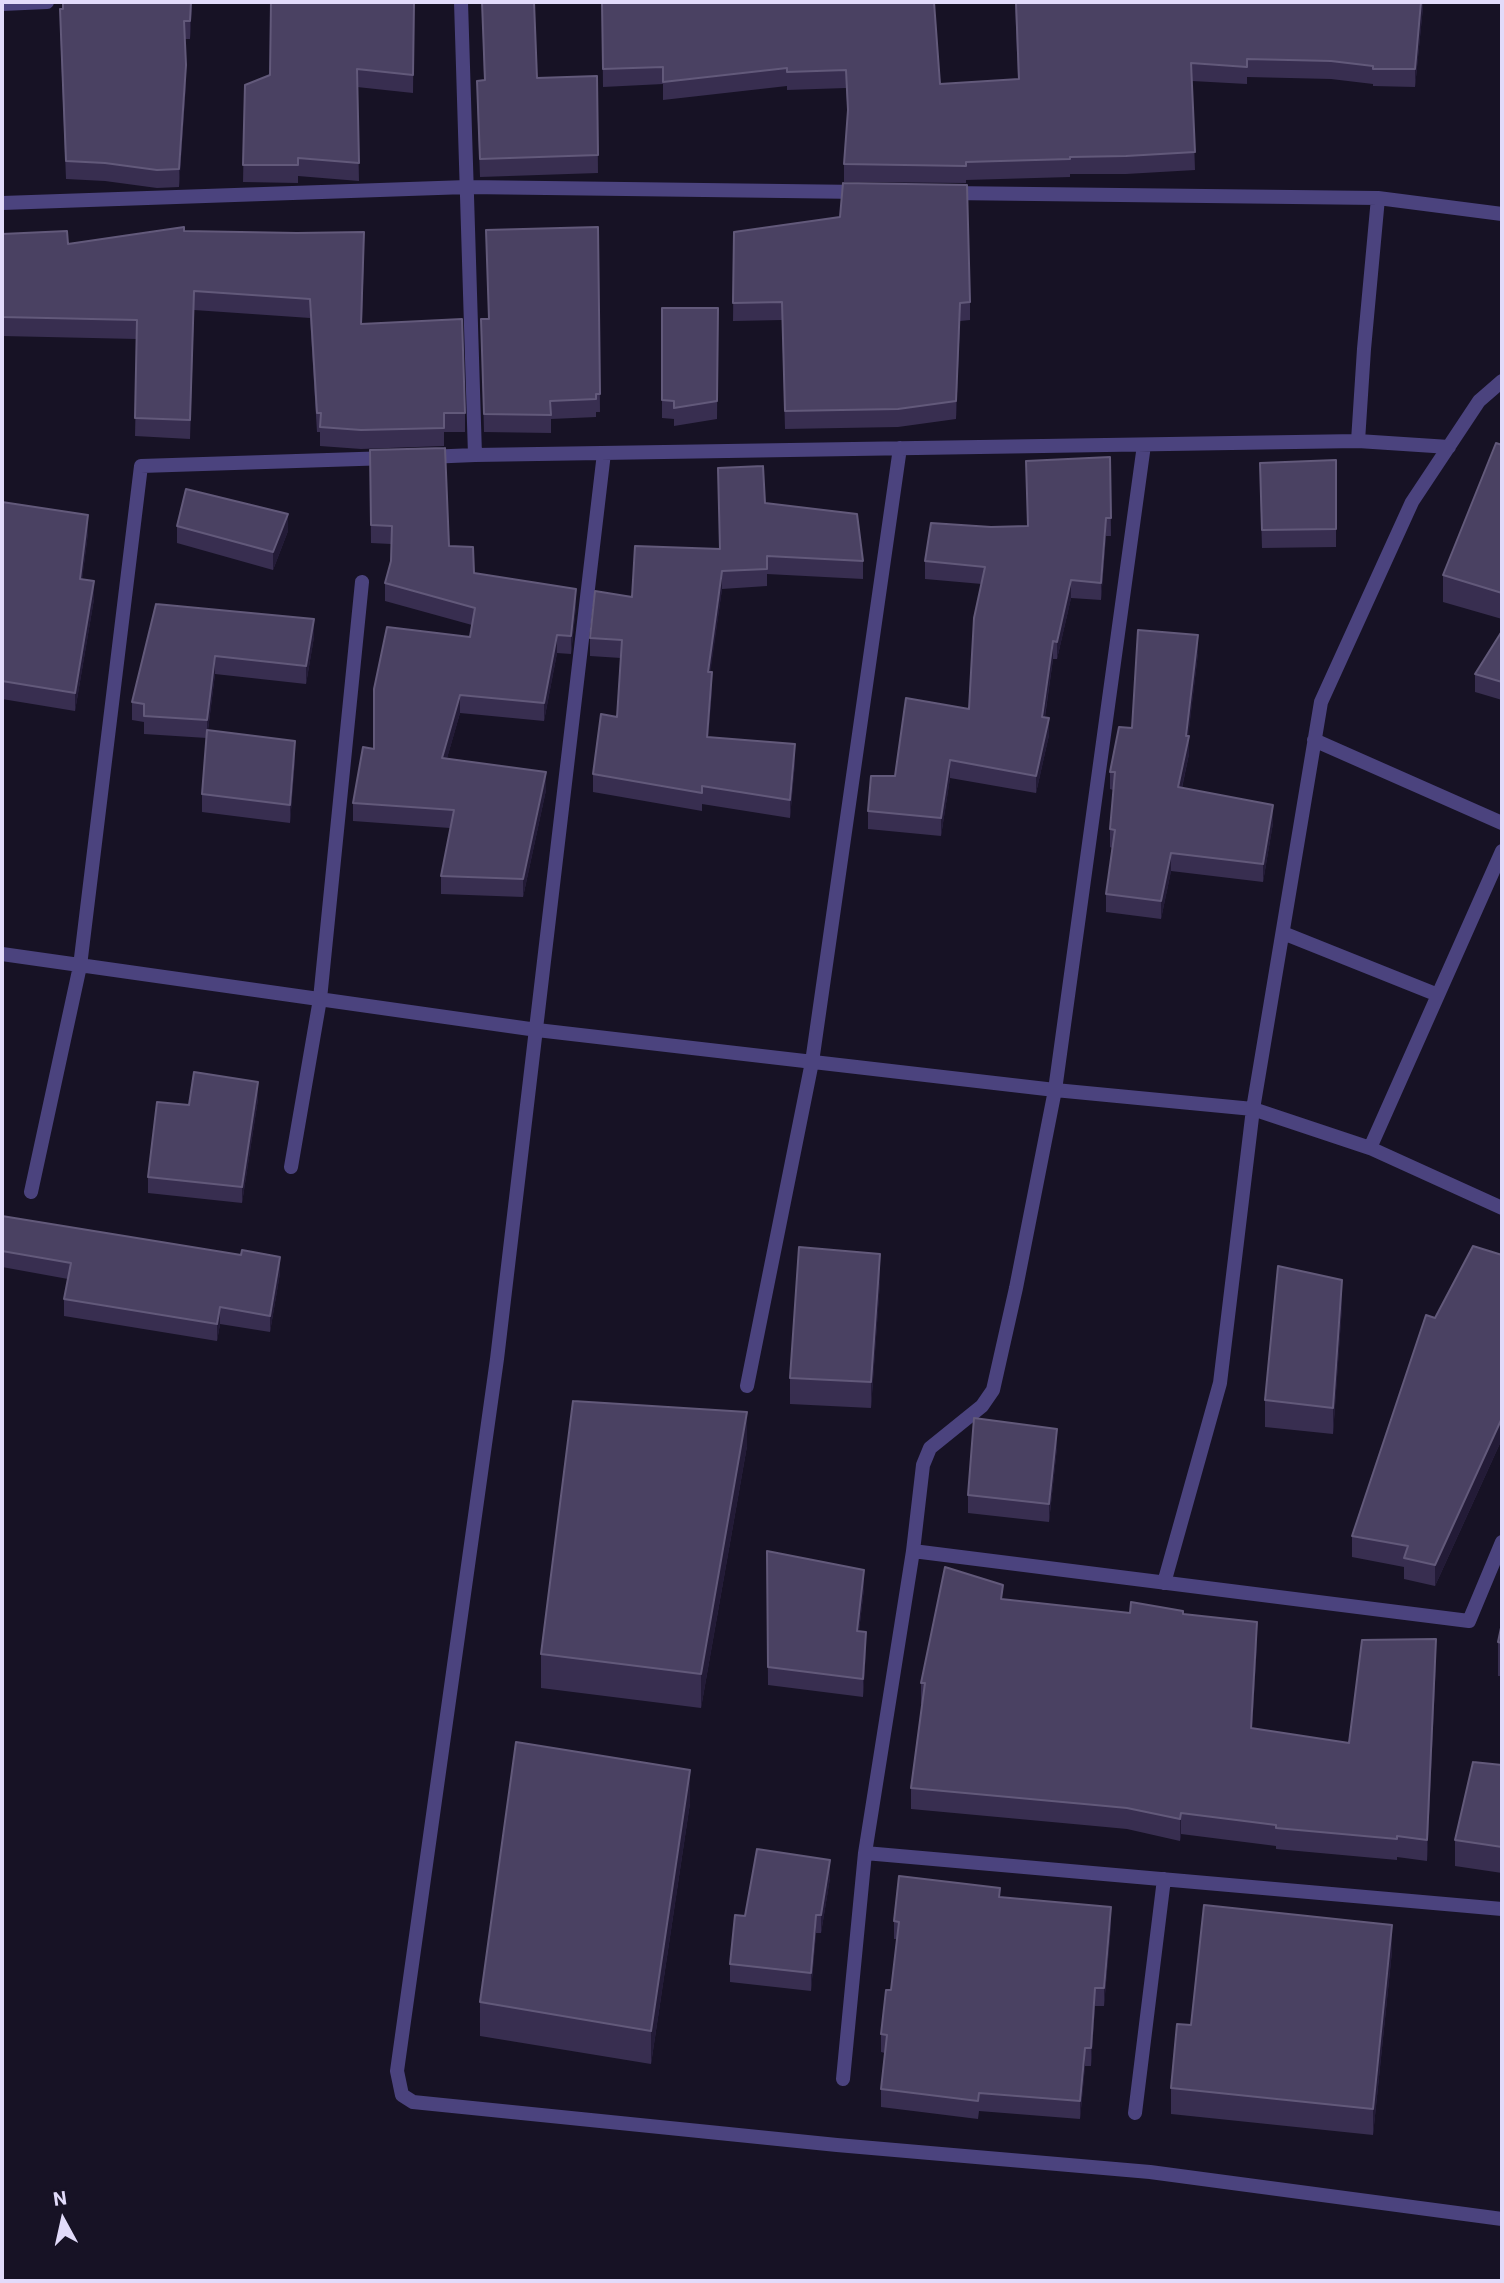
<!DOCTYPE html>
<style>
body{margin:0}
#map{position:relative;width:1504px;height:2283px;overflow:hidden;background:#171225;font-family:Roboto,sans-serif}
canvas{display:block}
.frame{position:absolute;inset:0;border:4px solid #e2dbfa;pointer-events:none}
.north{position:absolute;left:28px;top:2185px;width:70px;height:70px;-webkit-text-stroke:5px #171225;paint-order:stroke;rotate:352deg;font-size:19px;font-weight:700;line-height:28px;text-align:center;color:#e2dbfa}
.north::after{content:'';display:block;margin:auto;width:24px;height:32px;background:#e2dbfa;clip-path:polygon(50% 0,100% 100%,50% 72%,0 100%)}
</style>
<div id="map">
<canvas width="1504" height="2283"></canvas>
<div class="frame"></div>
<div class="north">N</div>
</div>
<script>
const ctx = document.querySelector('canvas').getContext('2d');
ctx.lineJoin = 'round';
const poly = rows => new Path2D(rows.map(r => 'M' + r).join(''));
function strokePath(path, color, width, dash) { ctx.strokeStyle = color; ctx.lineWidth = width; ctx.lineCap = dash ? 'butt' : 'round'; ctx.setLineDash(dash || []); ctx.stroke(path); }
function paint(path, color) { ctx.fillStyle = color; ctx.fill(path, 'evenodd'); }
strokePath(poly([
 [461,2,475,455,1358,441,1449,447],
 [2,4,47,2],
 [948,193,1378,198,1502,214],
 [2,203,467,187,862,192],
 [1358,441,1364,349,1378,198],
 [604,453,497,1359,397,2071,402,2095,413,2102,837,2145,1150,2172,1502,2219],
 [427,457,475,455],
 [1314,740,1502,823],
 [1283,933,1438,995],
 [2,954,537,1030,1055,1090,1253,1109,1370,1148,1502,1208],
 [1370,1148,1502,851],
 [291,1167,320,999,362,582],
 [31,1192,80,966,141,466,390,458],
 [747,1386,812,1062,900,448],
 [1502,1542,1469,1621,913,1551,865,1853,1502,1909],
 [913,1551,923,1465,930,1448,982,1406,993,1390,1016,1288,1055,1090,1144,445],
 [1164,1583,1220,1383,1253,1109,1321,702,1412,502,1479,401,1502,381],
 [843,2079,865,1853],
 [1135,2113,1164,1879]
]), '#4b437e', 14);
paint(poly([
 [63,2,192,2,190,39,185,39,186,83,179,187,157,188,105,181,66,179,60,27,60,9,63,9],
 [414,2,413,93,357,87,359,181,298,176,298,183,243,182,245,85,270,75],
 [482,2,537,78,597,76,598,173,480,177,477,99,484,80],
 [602,2,940,84,1018,79,1015,2,1423,2,1423,7,1415,87,1373,86,1373,84,1331,79,1247,77,1247,84,1192,81,1195,170,1126,174,1070,174,1070,177,966,180,966,183,844,182,844,164,848,118,846,88,787,90,787,86,663,100,663,84,603,87],
 [598,227,600,412,596,412,596,417,551,419,551,433,484,432,481,319,489,319,486,230],
 [184,231,364,251,362,324,465,413,465,432,444,432,444,446,361,449,320,446,320,432,317,432,310,318,194,310,190,439,135,436,137,339,2,336,2,234,68,244],
 [734,232,970,302,970,320,960,321,956,419,898,427,785,429,782,320,733,321],
 [662,308,718,308,717,419,674,426,674,419,662,418],
 [1502,445,1502,619,1443,602,1443,575],
 [370,450,449,546,474,573,576,606,571,654,557,653,544,721,460,713,447,758,546,790,523,897,441,894,441,876,450,828,353,821,353,803,374,749,470,637,472,625,385,601,385,583,391,561,391,544,371,543],
 [1110,457,1111,536,1106,536,1101,600,1071,598,1057,659,1053,659,1045,717,1049,735,1036,793,950,778,941,836,868,829,868,811,895,776,969,709,982,584,925,579,925,561,991,527,1027,526],
 [1336,460,1336,547,1262,548,1260,481],
 [2,502,88,533,82,579,94,599,75,711,2,699],
 [765,503,863,561,863,579,767,574,767,586,722,589,710,672,712,690,708,737,795,762,790,818,702,804,702,811,593,792,593,774,617,717,621,658,590,656,590,638,719,549],
 [177,526,288,531,273,570,177,543],
 [156,604,314,637,306,684,215,674,208,730,295,759,290,823,202,812,202,794,207,738,144,734,144,722,132,720,132,702],
 [1502,631,1502,700,1475,692,1475,674],
 [1198,653,1188,736,1189,754,1182,788,1273,823,1263,882,1171,871,1161,919,1106,912,1106,894,1112,848,1110,847,1110,829,1113,790,1110,789,1110,772,1132,728],
 [258,1099,242,1203,148,1193,148,1177,189,1105],
 [2,1216,280,1273,270,1332,220,1324,217,1341,64,1316,64,1299,68,1279,2,1267],
 [1502,1255,1502,1439,1435,1586,1404,1579,1404,1567,1352,1557,1352,1536,1435,1318],
 [880,1281,871,1408,790,1404,790,1378],
 [1342,1306,1333,1434,1265,1427,1265,1400],
 [747,1446,701,1708,541,1688,541,1654],
 [1057,1447,1049,1522,968,1513,968,1495],
 [767,1551,864,1588,859,1631,866,1650,863,1697,768,1685],
 [1003,1600,1130,1613,1183,1614,1257,1643,1252,1728,1349,1743,1436,1660,1427,1861,1397,1857,1397,1860,1276,1849,1276,1846,1181,1834,1180,1841,1127,1829,1095,1826,911,1809,911,1788,922,1704,921,1704,921,1683],
 [1502,1623,1502,1676,1498,1676,1498,1642],
 [1502,1765,1502,1873,1455,1866,1455,1840],
 [690,1803,651,2064,480,2036,480,2002],
 [830,1878,821,1933,816,1933,811,1991,730,1982,730,1964,745,1916],
 [1000,1897,1111,1925,1104,2006,1095,2006,1091,2066,1085,2066,1080,2119,979,2111,978,2119,881,2107,881,2089,885,2053,881,2052,881,2034,891,1990,897,1939,894,1939,894,1921],
 [1392,1951,1373,2135,1171,2114,1171,2088,1191,2025]
]), '#382e50');
paint(poly([
 [191,2,192,2,190,39,190,21],
 [1421,2,1423,2,1423,7,1415,87,1415,69],
 [186,65,186,83,179,187,179,169],
 [960,303,960,321,956,419,956,401],
 [288,514,288,531,273,570,273,552],
 [88,515,88,533,80,597,80,579],
 [1106,518,1106,536,1101,600,1101,583],
 [722,571,722,589,708,690,708,672],
 [1071,580,1071,598,1057,659,1057,642],
 [94,581,94,599,75,711,75,693],
 [576,589,576,606,571,654,571,636],
 [314,619,314,637,306,684,306,666],
 [557,635,557,653,544,721,544,703],
 [1198,635,1198,653,1188,739,1189,736,1189,754,1178,805,1178,787,1186,736],
 [1053,641,1053,659,1042,735,1042,717],
 [215,656,215,674,207,738,207,720],
 [712,672,712,690,707,755,707,737],
 [460,695,460,713,442,776,442,758],
 [1049,718,1049,735,1036,793,1036,776],
 [295,741,295,759,290,823,290,805],
 [795,744,795,762,790,818,790,800],
 [950,760,950,778,941,836,941,818],
 [546,772,546,790,523,897,523,879],
 [1273,805,1273,823,1263,882,1263,864],
 [1171,853,1171,871,1161,919,1161,901],
 [258,1082,258,1099,242,1203,242,1187],
 [880,1254,880,1281,871,1408,871,1382],
 [280,1257,280,1273,270,1332,270,1316],
 [1342,1280,1342,1306,1333,1434,1333,1408],
 [220,1307,220,1324,217,1341,217,1324],
 [747,1412,747,1446,701,1708,701,1674],
 [1502,1418,1502,1439,1435,1586,1435,1565],
 [1057,1429,1057,1447,1049,1522,1049,1504],
 [864,1570,864,1588,857,1649,857,1631],
 [1257,1622,1257,1643,1251,1749,1251,1728],
 [866,1632,866,1650,863,1697,863,1679],
 [1436,1639,1436,1660,1427,1861,1427,1840],
 [690,1770,690,1803,651,2064,651,2031],
 [1181,1813,1181,1834,1180,1841,1180,1819],
 [830,1860,830,1878,821,1933,821,1915],
 [1111,1907,1111,1925,1104,2006,1104,1988],
 [816,1915,816,1933,811,1991,811,1973],
 [1392,1925,1392,1951,1373,2135,1373,2109],
 [1095,1988,1095,2006,1091,2066,1091,2048],
 [1085,2048,1085,2066,1080,2119,1080,2101]
]), '#231b37');
const building = poly([
 [63,2,191,2,190,21,184,21,186,65,179,169,157,170,105,163,66,161,60,9,63,9,63,2],
 [271,2,414,2,413,75,357,69,359,163,298,158,298,165,243,165,245,85,270,75,271,2],
 [482,2,534,2,537,78,597,76,598,155,480,159,477,81,485,80,482,2],
 [602,2,934,2,940,84,1019,79,1016,2,1421,2,1415,69,1373,69,1373,66,1331,61,1247,59,1247,67,1191,63,1195,152,1126,156,1070,157,1070,159,966,162,966,166,844,164,848,110,846,70,787,72,787,68,663,82,663,67,603,69,602,2],
 [843,183,967,185,970,302,960,303,956,401,898,409,785,411,782,302,733,303,734,232,840,217,843,183],
 [184,227,184,231,297,233,364,232,361,324,462,319,465,413,444,413,444,428,361,430,320,427,321,413,317,413,310,299,194,291,190,420,135,418,137,320,2,317,2,234,67,231,68,244,184,227],
 [598,227,600,394,596,394,596,399,550,401,551,415,484,414,481,319,489,319,486,230,598,227],
 [662,308,718,308,717,401,674,408,674,401,662,400,662,308],
 [1496,443,1502,445,1502,593,1443,575,1496,443],
 [445,448,449,546,473,547,474,573,576,589,571,636,557,635,544,703,460,695,442,758,546,772,523,879,441,876,454,810,353,803,363,747,374,749,374,689,387,627,470,637,475,608,385,583,391,561,392,526,371,525,370,450,445,448],
 [1110,457,1111,518,1106,518,1101,583,1071,580,1057,642,1053,641,1042,717,1049,718,1036,776,950,760,941,818,868,811,871,776,895,776,906,698,969,709,974,618,985,567,925,561,931,523,991,527,1028,526,1026,461,1110,457],
 [1336,460,1336,529,1262,530,1260,463,1336,460],
 [763,466,765,503,857,514,863,561,767,556,767,569,722,571,708,672,712,672,707,737,795,744,790,800,702,786,702,793,593,774,601,714,617,717,622,640,590,638,595,591,632,597,635,546,720,549,718,468,763,466],
 [186,489,288,514,273,552,177,526,186,489],
 [2,502,88,515,80,579,94,581,75,693,2,681,2,502],
 [156,604,314,619,306,666,215,656,207,720,144,716,144,704,132,702,156,604],
 [1138,630,1198,635,1186,736,1189,736,1178,787,1273,805,1263,864,1171,853,1161,901,1106,894,1115,830,1110,829,1115,772,1110,772,1119,727,1132,728,1138,630],
 [1502,631,1502,682,1475,674,1502,631],
 [207,730,295,741,290,805,202,794,207,730],
 [194,1072,258,1082,242,1187,148,1177,157,1102,189,1105,194,1072],
 [2,1216,241,1255,242,1250,280,1257,270,1316,220,1307,217,1324,64,1299,71,1263,2,1251,2,1216],
 [1473,1246,1502,1255,1502,1418,1435,1565,1404,1558,1408,1546,1352,1536,1426,1315,1435,1318,1473,1246],
 [799,1247,880,1254,871,1382,790,1378,799,1247],
 [1278,1266,1342,1280,1333,1408,1265,1400,1278,1266],
 [573,1401,747,1412,701,1674,541,1654,573,1401],
 [974,1418,1057,1429,1049,1504,968,1495,974,1418],
 [767,1551,864,1570,857,1631,866,1632,863,1679,768,1667,767,1551],
 [945,1567,1003,1585,1001,1599,1130,1613,1131,1602,1183,1611,1183,1614,1257,1622,1251,1728,1349,1743,1362,1640,1436,1639,1427,1840,1397,1836,1397,1839,1276,1828,1276,1825,1181,1813,1180,1819,1127,1808,1095,1805,911,1788,925,1683,921,1683,945,1567],
 [1502,1623,1502,1643,1498,1642,1502,1623],
 [516,1742,690,1770,651,2031,480,2002,516,1742],
 [1473,1762,1502,1765,1502,1847,1455,1840,1473,1762],
 [757,1849,830,1860,821,1915,816,1915,811,1973,730,1964,735,1915,745,1916,757,1849],
 [899,1876,1000,1888,999,1897,1111,1907,1104,1988,1095,1988,1091,2048,1085,2048,1080,2101,979,2093,978,2101,881,2089,887,2035,881,2034,886,1990,891,1990,899,1922,894,1921,899,1876],
 [1204,1905,1392,1925,1373,2109,1171,2088,1177,2024,1191,2025,1204,1905]
]);
paint(building, '#4a4162');
strokePath(building, '#62597a', 2);
</script>
